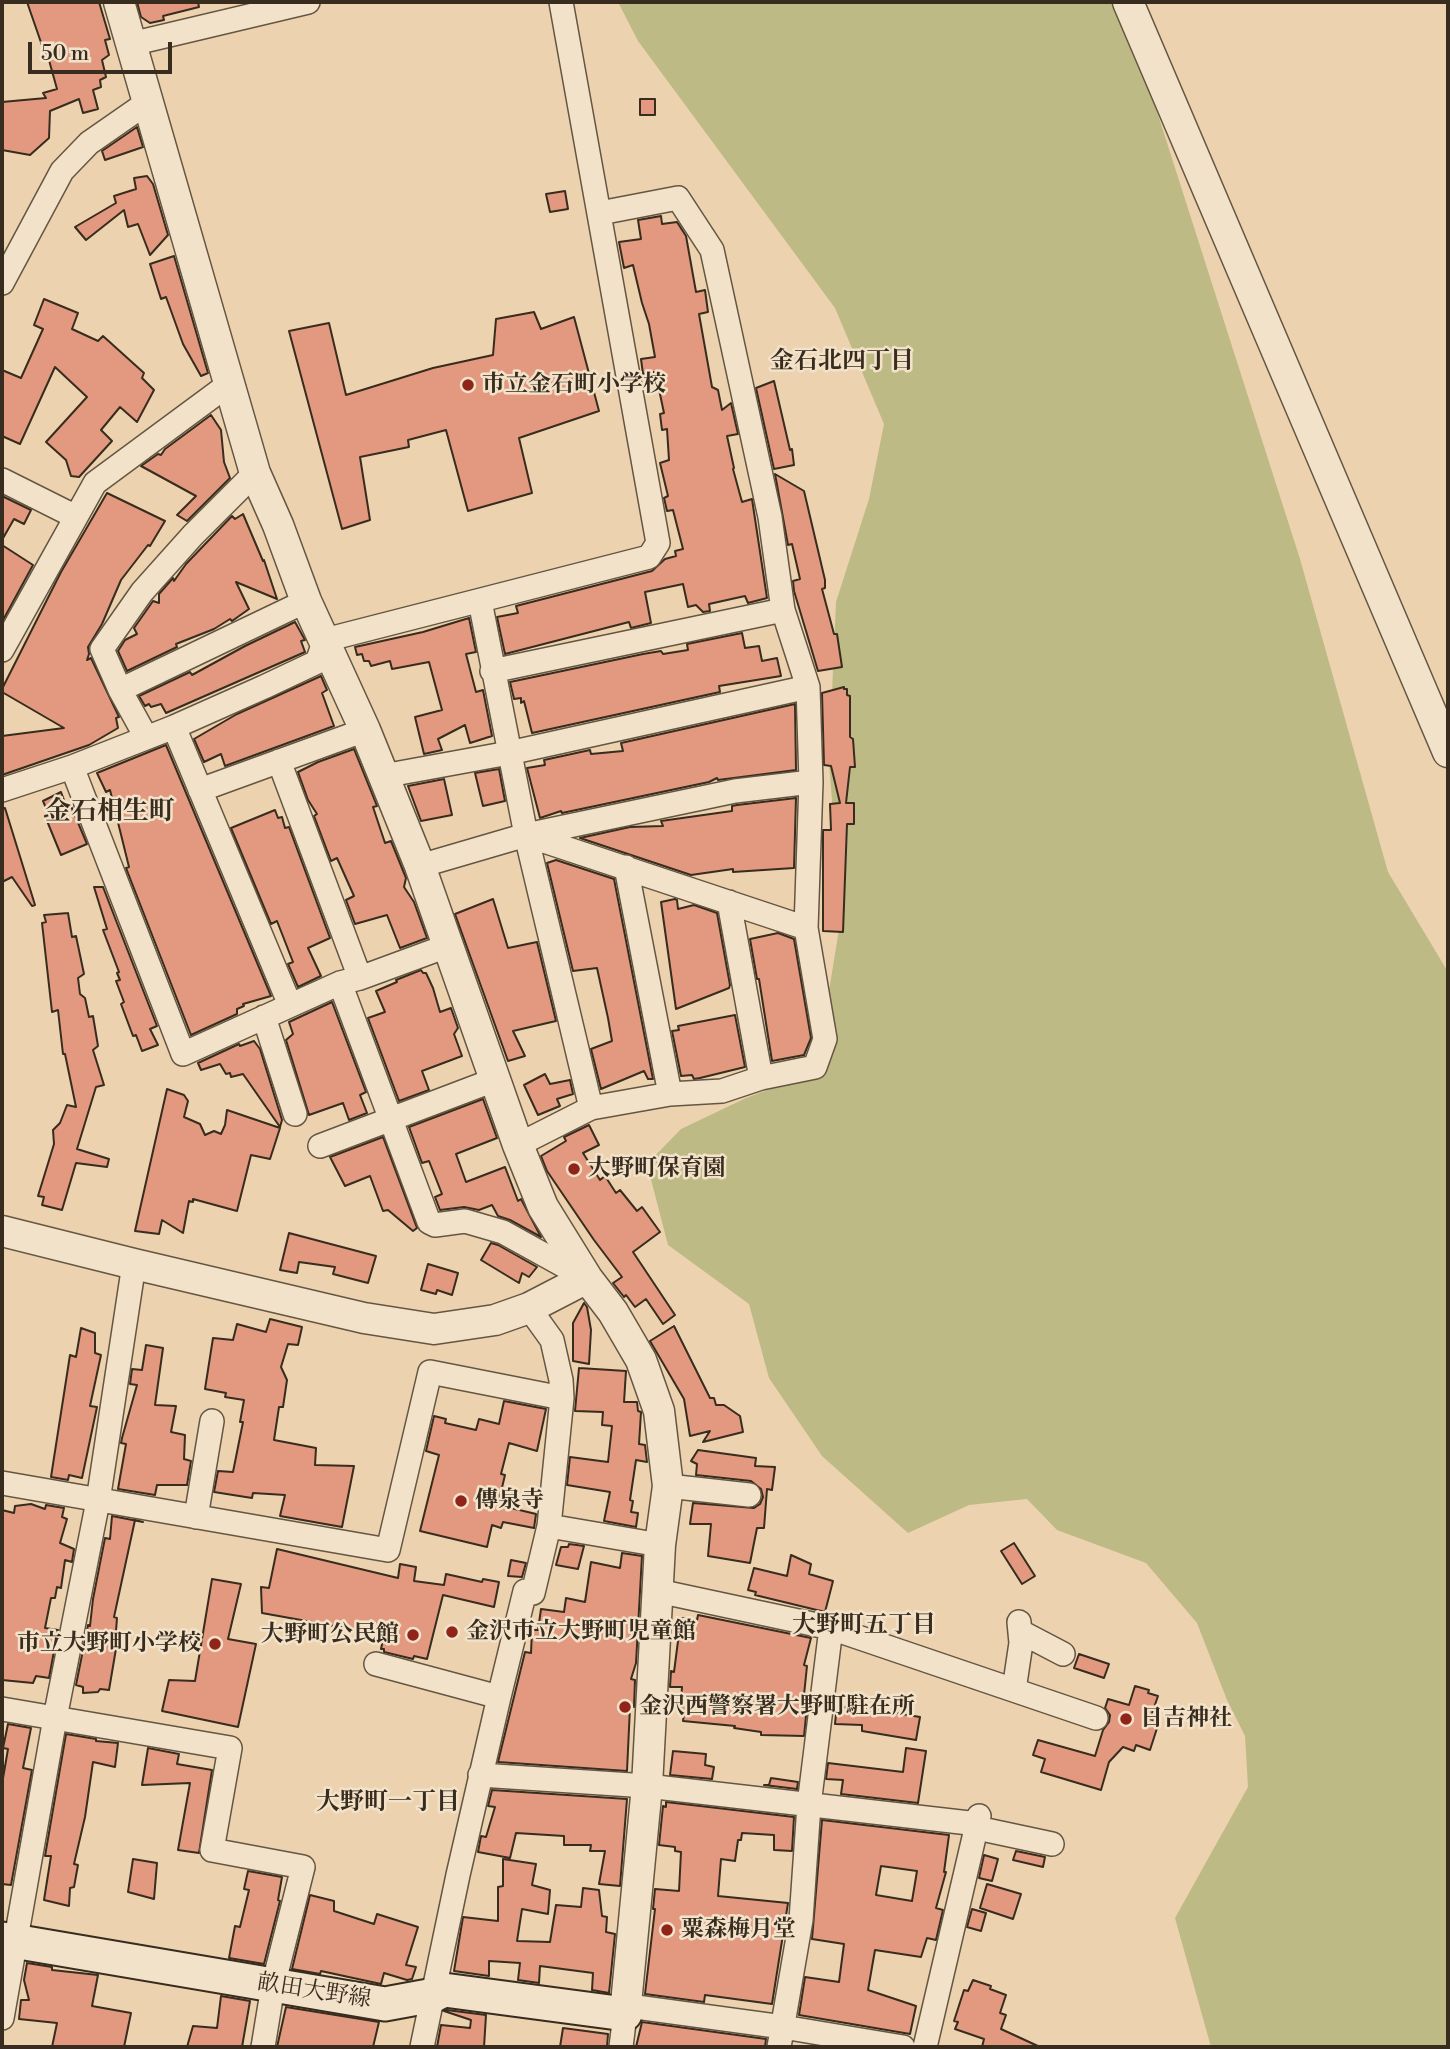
<!DOCTYPE html>
<meta charset="utf-8">
<style>
body{margin:0}
#map{position:relative;width:1450px;height:2049px;overflow:hidden;background:#ecd2ae;font-family:"Libre Bodoni",serif}
canvas{display:block}
.frame{position:absolute;inset:0;border:4px solid #372c1e;pointer-events:none}
.scale{position:absolute;left:28px;top:42px;width:144px;height:32px;box-sizing:border-box;border:4px solid #372c1e;border-top:0;padding-left:9px;font-size:21px;line-height:24px;white-space:nowrap;color:#372c1e;-webkit-text-stroke:5px #f3e2ca;paint-order:stroke}
</style>
<div id="map">
<canvas width="1450" height="2049"></canvas>
<div class="frame"></div>
<div class="scale">50 m</div>
</div>
<script>
const ctx = document.querySelector('canvas').getContext('2d');
ctx.lineJoin = 'round';
function paint(path, color) { ctx.fillStyle = color; ctx.fill(path, 'evenodd'); }
const poly = rows => new Path2D(rows.map(r => 'M' + r).join(''));
function strokePath(path, color, width, dash) { ctx.strokeStyle = color; ctx.lineWidth = width; ctx.lineCap = dash ? 'butt' : 'round'; ctx.setLineDash(dash || []); ctx.stroke(path); }
function label(font, color, halo, rows, align = 'center') {
  ctx.font = font + ' "Libre Bodoni","Noto Serif JP",serif'; ctx.lineWidth = 5; ctx.setLineDash([]); ctx.textBaseline = 'middle'; ctx.strokeStyle = halo; ctx.fillStyle = color; for (const [text, x, y, turn = 0] of rows) {
    ctx.save(); ctx.translate(x, y); ctx.rotate((+turn || 0) * Math.PI / 180); ctx.textAlign = isNaN(turn) ? turn : align; if (halo) ctx.strokeText(text, 0, 0); ctx.fillText(text, 0, 0); ctx.restore();
  }
}
paint(poly([
 [618,2,1122,2,1300,559,1388,872,1448,972,1448,2047,1211,2047,1175,1918,1248,1787,1245,1736,1227,1700,1197,1623,1146,1563,1057,1530,1027,1499,969,1505,908,1533,822,1456,769,1378,749,1304,668,1245,647,1164,681,1129,746,1098,807,1075,822,1034,841,917,829,762,836,602,869,499,884,424,835,308,638,41]
]), '#beba85');
const building = poly([
 [27,2,99,2,110,39,105,40,109,55,102,60,106,77,100,80,101,87,93,90,98,109,83,113,79,99,50,111,49,138,30,155,2,150,2,102,46,98,43,93,57,89,47,53,45,54,27,2],
 [137,2,198,2,199,7,163,16,164,20,150,23,141,17,137,2],
 [640,99,655,99,655,115,640,115,640,99],
 [137,127,143,147,105,160,102,151,137,127],
 [147,176,153,184,168,235,150,255,138,224,128,227,124,210,86,240,75,227,116,203,114,196,136,189,134,178,147,176],
 [565,191,568,209,550,212,546,194,565,191],
 [661,216,662,224,677,222,686,236,696,292,705,290,708,312,699,314,712,387,718,390,722,410,731,403,738,434,727,436,734,468,733,469,742,502,752,499,767,598,748,603,745,596,709,604,710,611,703,612,696,605,688,607,683,584,645,592,651,623,631,628,629,622,505,654,497,617,518,613,516,606,652,571,665,559,676,556,675,551,683,549,673,510,667,511,664,498,668,496,660,463,669,460,667,429,662,430,660,414,664,413,657,380,654,372,643,374,641,359,655,357,649,324,642,303,633,265,624,268,619,242,641,239,638,220,661,216],
 [174,256,208,373,201,376,183,344,166,297,161,299,150,264,174,256],
 [44,299,78,313,72,329,98,341,103,336,144,373,142,378,154,390,137,422,120,407,101,430,112,441,79,477,71,476,66,460,46,442,87,397,55,367,20,444,2,436,2,370,21,378,43,329,34,325,44,299],
 [534,312,541,329,574,317,599,411,519,438,532,493,468,511,446,430,408,440,409,447,360,457,370,520,342,529,289,331,329,323,346,395,433,368,493,355,496,319,534,312],
 [774,381,790,450,792,449,794,465,774,469,756,388,774,381],
 [211,415,221,430,224,462,230,478,187,521,177,515,196,496,141,466,158,454,161,455,165,449,211,415],
 [775,474,804,491,825,580,825,588,822,589,834,634,837,634,842,667,818,671,794,591,793,581,800,579,792,544,788,545,775,474],
 [107,493,165,521,150,546,148,545,121,580,102,624,88,647,89,654,87,660,91,658,119,717,116,718,118,728,89,745,2,775,2,736,64,728,2,692,2,689,61,572,107,493],
 [2,496,31,510,24,524,14,519,2,540,2,496],
 [243,514,263,561,264,560,277,599,236,582,249,609,232,621,230,619,214,629,176,644,177,647,127,671,118,651,125,640,137,634,134,628,153,601,159,603,159,594,173,578,174,581,186,564,232,516,235,519,243,514],
 [2,545,33,565,2,622,2,545],
 [469,618,476,652,466,654,476,692,483,690,492,736,470,743,465,725,438,739,442,750,424,754,415,717,442,710,429,662,392,669,390,661,371,666,369,661,364,661,362,654,357,655,355,647,423,632,469,618],
 [295,622,305,640,301,641,305,652,166,713,161,704,151,707,149,704,145,706,139,696,190,672,192,675,245,646,295,622],
 [742,633,745,648,759,646,762,661,777,658,781,676,719,686,720,692,532,733,524,701,521,703,521,698,514,699,510,682,643,654,661,651,663,654,688,650,687,644,742,633],
 [321,676,327,690,322,693,334,726,225,766,221,754,204,762,194,739,237,714,321,676],
 [844,687,844,689,847,689,847,695,850,696,850,737,853,739,855,767,850,767,846,803,854,803,854,824,847,824,843,932,823,931,823,830,831,830,830,804,840,803,831,766,824,765,822,693,844,687],
 [795,704,796,770,718,780,717,778,709,782,562,813,561,811,540,818,527,768,545,765,544,760,590,750,591,754,623,751,621,743,795,704],
 [166,745,271,996,243,1004,244,1006,237,1009,237,1014,191,1035,126,868,129,867,110,790,106,792,97,773,166,745],
 [354,749,377,806,373,807,385,843,391,841,406,878,404,887,414,902,427,938,400,948,387,915,355,924,346,900,354,896,337,858,331,861,314,816,317,814,308,800,298,772,318,762,354,749],
 [499,769,505,801,483,806,475,773,499,769],
 [444,779,452,815,421,821,408,786,444,779],
 [61,792,67,808,71,806,87,844,61,855,45,816,49,815,43,801,61,792],
 [796,798,794,868,733,872,733,869,691,875,580,838,630,827,663,826,661,821,732,811,732,806,737,805,796,798],
 [5,808,35,905,32,906,12,877,2,882,2,809,5,808],
 [275,810,278,818,282,817,285,828,289,827,330,938,308,948,321,976,298,987,288,964,293,962,277,921,271,924,231,828,275,810],
 [556,860,614,879,653,1079,648,1079,644,1071,601,1089,591,1049,612,1041,608,1018,597,968,573,971,547,863,556,860],
 [94,887,103,887,157,1026,150,1029,158,1045,142,1051,136,1035,133,1036,121,1004,124,1002,116,981,120,980,117,973,119,972,103,930,107,929,94,887],
 [493,899,508,948,537,942,556,1021,513,1031,525,1056,508,1061,455,914,493,899],
 [675,899,677,900,678,909,694,905,717,913,730,985,729,988,676,1009,661,902,675,899],
 [68,913,72,937,76,936,84,974,78,978,80,994,85,998,89,1017,93,1016,98,1046,93,1050,104,1085,96,1087,77,1149,109,1159,107,1167,76,1163,62,1210,42,1205,44,1197,38,1196,54,1144,53,1130,60,1123,67,1105,76,1107,65,1054,63,1054,58,1010,52,1012,42,923,46,922,44,915,68,913],
 [778,933,794,939,811,1038,804,1055,772,1061,759,979,757,979,750,939,778,933],
 [421,970,423,973,426,973,433,988,440,1012,451,1008,458,1028,454,1034,462,1056,422,1071,429,1090,399,1101,368,1018,385,1012,376,991,397,982,396,980,421,970],
 [332,1002,366,1092,360,1095,367,1113,349,1120,343,1103,309,1115,286,1040,293,1034,289,1022,332,1002],
 [735,1015,745,1067,700,1078,694,1079,692,1075,681,1076,672,1031,679,1030,678,1026,735,1015],
 [254,1041,260,1049,282,1120,280,1127,243,1074,231,1077,230,1073,226,1074,220,1064,201,1070,198,1063,239,1044,240,1046,254,1041],
 [545,1074,550,1084,570,1080,573,1094,557,1099,560,1106,538,1115,524,1085,545,1074],
 [167,1089,184,1095,188,1101,184,1117,200,1124,205,1135,214,1131,221,1134,225,1125,227,1110,280,1128,270,1159,251,1155,237,1211,193,1199,193,1202,189,1201,183,1233,162,1220,159,1234,135,1231,167,1089],
 [483,1099,497,1138,456,1154,466,1182,505,1167,518,1201,521,1199,541,1237,510,1220,498,1216,492,1205,479,1210,464,1207,440,1210,435,1197,442,1194,429,1161,422,1163,409,1127,483,1099],
 [589,1125,599,1145,583,1153,600,1180,605,1176,616,1193,620,1190,637,1211,642,1207,660,1232,633,1252,675,1315,663,1324,646,1299,635,1307,626,1295,624,1297,613,1283,622,1277,594,1240,547,1171,541,1156,566,1141,564,1137,589,1125],
 [383,1137,417,1228,413,1231,388,1210,383,1211,370,1176,345,1186,330,1157,383,1137],
 [289,1233,376,1256,368,1283,333,1274,335,1267,299,1262,297,1273,280,1270,289,1233],
 [491,1243,498,1245,537,1267,529,1277,522,1273,519,1283,481,1260,491,1243],
 [428,1264,458,1273,452,1295,437,1290,436,1294,421,1290,428,1264],
 [584,1303,587,1307,591,1330,589,1364,573,1361,573,1323,584,1303],
 [270,1319,302,1327,298,1345,288,1344,281,1367,287,1380,283,1407,279,1407,274,1440,316,1448,315,1465,354,1466,342,1527,280,1516,285,1495,253,1493,252,1498,214,1492,218,1471,233,1472,243,1422,240,1422,244,1400,225,1397,226,1393,205,1389,213,1338,233,1340,237,1324,266,1332,270,1319],
 [674,1326,710,1398,714,1398,716,1405,724,1405,740,1416,743,1432,703,1442,710,1431,690,1436,684,1399,650,1341,674,1326],
 [81,1328,95,1333,95,1353,101,1355,90,1406,97,1407,82,1478,69,1475,68,1480,51,1477,70,1355,76,1357,81,1328],
 [146,1345,163,1348,155,1405,176,1406,171,1432,185,1435,184,1459,191,1461,187,1485,157,1485,155,1495,118,1489,126,1444,121,1443,122,1438,137,1385,130,1384,132,1369,142,1370,146,1345],
 [579,1368,626,1371,624,1402,637,1402,638,1411,641,1412,639,1444,645,1445,647,1462,636,1460,630,1500,633,1501,631,1512,638,1513,636,1527,604,1521,610,1492,567,1485,570,1457,608,1462,612,1426,602,1425,603,1412,575,1411,579,1368],
 [504,1401,546,1409,537,1451,509,1443,501,1474,505,1475,500,1496,509,1498,507,1507,536,1514,534,1528,503,1522,501,1528,492,1525,487,1547,420,1531,439,1455,426,1451,434,1416,446,1419,445,1423,476,1430,479,1419,499,1424,504,1401],
 [698,1450,756,1458,755,1466,775,1467,772,1490,767,1489,764,1528,757,1528,750,1563,708,1556,711,1524,690,1524,693,1503,754,1508,760,1504,763,1497,761,1489,751,1481,696,1475,697,1464,691,1461,698,1450],
 [31,1504,45,1509,46,1505,64,1508,62,1517,67,1519,60,1543,74,1549,72,1562,65,1560,61,1588,57,1587,55,1598,51,1598,45,1628,58,1630,49,1678,36,1676,33,1683,2,1680,2,1510,14,1513,15,1506,31,1504],
 [112,1516,143,1522,135,1520,114,1617,117,1618,116,1631,119,1631,109,1690,100,1689,98,1692,83,1693,83,1687,76,1685,88,1625,90,1626,93,1599,105,1538,110,1539,112,1516],
 [1014,1543,1035,1576,1022,1584,1001,1551,1014,1543],
 [569,1544,584,1546,578,1569,556,1565,561,1547,568,1547,569,1544],
 [277,1549,398,1578,400,1564,416,1567,414,1581,444,1585,446,1574,482,1582,483,1579,499,1582,494,1607,443,1595,427,1659,414,1656,413,1659,384,1652,384,1649,381,1649,384,1635,262,1613,261,1587,269,1588,277,1549],
 [622,1553,642,1556,636,1663,631,1679,635,1680,634,1707,630,1707,627,1771,498,1762,525,1652,531,1653,532,1630,538,1630,541,1609,564,1612,566,1598,585,1602,591,1562,620,1568,622,1553],
 [791,1555,811,1564,809,1574,833,1581,825,1612,755,1595,756,1592,748,1590,754,1568,787,1576,791,1555],
 [511,1560,526,1563,522,1577,508,1576,511,1560],
 [212,1579,241,1584,228,1639,256,1644,238,1727,162,1711,169,1680,195,1681,212,1579],
 [698,1615,811,1638,804,1665,807,1666,804,1695,808,1696,804,1736,761,1735,761,1732,734,1728,735,1726,683,1721,684,1713,680,1713,682,1687,670,1687,671,1671,674,1672,681,1618,697,1620,698,1615],
 [1079,1654,1109,1664,1104,1678,1074,1668,1079,1654],
 [1135,1686,1149,1690,1148,1693,1158,1696,1150,1719,1159,1722,1150,1750,1136,1745,1134,1751,1123,1747,1109,1762,1101,1790,1041,1772,1045,1759,1033,1755,1038,1740,1095,1756,1103,1730,1109,1722,1110,1715,1105,1708,1108,1699,1129,1705,1135,1686],
 [837,1704,864,1715,865,1708,920,1717,916,1740,862,1731,862,1725,835,1724,837,1704],
 [8,1724,31,1728,23,1768,32,1770,11,1885,2,1884,2,1784,8,1749,3,1748,8,1724],
 [66,1734,96,1739,96,1741,118,1743,115,1767,93,1762,85,1817,74,1864,78,1865,74,1887,70,1888,69,1906,44,1900,51,1856,45,1856,66,1734],
 [148,1748,179,1754,177,1764,212,1770,199,1853,178,1850,190,1783,142,1785,148,1748],
 [906,1748,926,1751,918,1803,841,1794,843,1780,826,1779,828,1763,903,1772,906,1748],
 [673,1751,706,1754,705,1765,714,1767,712,1779,670,1775,673,1751],
 [771,1778,798,1782,797,1789,764,1785,769,1785,771,1778],
 [492,1790,627,1799,620,1886,599,1884,605,1851,590,1851,591,1845,564,1845,564,1836,516,1833,510,1858,478,1852,481,1836,486,1837,495,1807,488,1806,492,1790],
 [666,1802,794,1817,792,1851,774,1850,774,1835,742,1833,741,1840,738,1840,735,1861,721,1859,718,1896,788,1903,772,2004,705,1995,704,2002,645,1994,655,1909,653,1909,655,1889,679,1891,681,1852,675,1851,675,1847,659,1845,663,1806,666,1807,666,1802],
 [822,1820,949,1835,944,1872,946,1872,936,1908,943,1910,936,1940,927,1938,921,1957,875,1950,868,1990,916,2006,910,2034,799,2015,805,1977,839,1982,844,1944,812,1939,822,1820],
 [881,1866,917,1871,912,1901,876,1895,881,1866],
 [1016,1851,1045,1857,1043,1867,1013,1860,1016,1851],
 [984,1855,998,1859,992,1881,979,1878,984,1855],
 [133,1859,157,1863,154,1899,128,1892,133,1859],
 [503,1859,536,1864,532,1885,550,1890,548,1914,522,1909,517,1941,550,1942,556,1905,581,1907,583,1888,599,1890,602,1916,607,1917,606,1932,615,1934,609,1993,592,1990,593,1973,540,1966,539,1983,518,1980,520,1963,489,1961,489,1976,454,1971,463,1917,498,1921,498,1887,503,1886,503,1859],
 [248,1871,282,1877,278,1900,280,1901,264,1964,229,1958,235,1926,240,1927,249,1890,244,1889,248,1871],
 [987,1884,1021,1894,1013,1919,980,1908,987,1884],
 [310,1895,334,1901,334,1911,374,1924,377,1914,418,1927,406,1965,416,1967,412,1979,407,1980,384,1973,381,1984,321,1971,320,1974,292,1969,310,1895],
 [972,1909,986,1913,981,1931,967,1927,972,1909],
 [27,1963,52,1967,52,1970,98,1975,92,2006,131,2013,124,2047,52,2047,57,2023,19,2019,21,2000,29,2000,24,1980,27,1963],
 [973,1980,991,1986,990,1989,1006,1995,1000,2013,1006,2015,1001,2029,1040,2047,982,2047,984,2039,955,2029,958,2022,954,2021,964,1990,968,1991,973,1980],
 [221,1996,250,2001,242,2047,187,2047,193,2026,217,2028,221,1996],
 [286,2007,379,2022,373,2047,277,2047,286,2007],
 [447,2010,486,2015,484,2047,437,2047,441,2025,470,2028,471,2020,444,2011,447,2010],
 [642,2022,766,2039,765,2047,636,2047,642,2022],
 [563,2028,608,2034,607,2047,560,2047,563,2028]
]);
paint(building, '#e3997f');
strokePath(building, '#372c1e', 2);
const minor = poly([
 [131,44,308,2],
 [2,283,62,171,89,143,148,102],
 [2,480,76,517],
 [480,601,526,835,591,1108],
 [2,650,95,483,229,384],
 [492,671,783,610],
 [120,690,306,601],
 [174,727,290,1005],
 [146,737,120,690,102,649,142,592,193,535,255,473],
 [279,761,360,978],
 [72,767,183,1054,340,983,360,978,447,946],
 [383,776,509,753,808,687],
 [2,790,72,767,174,727,264,687,317,662,325,640,649,557,658,543,561,2],
 [200,790,365,730],
 [529,836,806,928],
 [420,866,526,835,735,791,811,782],
 [626,867,670,1094],
 [729,902,761,1078],
 [340,983,429,1222,435,1225,465,1221,503,1232,586,1278],
 [264,1017,295,1114],
 [518,1145,591,1108,670,1094,722,1091,761,1078,815,1067,825,1039,806,928,811,782,808,687,783,610,770,517,712,250,678,198,600,213],
 [320,1146,494,1080],
 [2,1483,388,1550,430,1372,562,1398],
 [668,1486,749,1495],
 [196,1517,212,1421],
 [549,1526,660,1545],
 [658,1591,831,1628,1096,1718],
 [1021,1632,1063,1654],
 [376,1664,499,1697],
 [1014,1690,1021,1643,1019,1622],
 [2,1709,230,1748,212,1850,303,1867,273,1986,263,2047],
 [480,1775,647,1786,978,1824],
 [977,1828,1052,1844],
 [2,2018,55,1718,98,1501,134,1264],
 [422,2047,458,1875,499,1697,525,1591,533,1593,549,1526,562,1398,561,1380,552,1340,529,1308],
 [621,2047,625,2014,636,2007,783,2027,903,2047],
 [779,2047,801,1920,809,1805,831,1628],
 [925,2047,979,1816]
]);
const tertiary = poly([
 [119,2,255,473,278,525,306,601,365,730,420,866,518,1145,543,1207,587,1278,613,1312,641,1360,659,1411,668,1486,660,1545,647,1786,625,2014],
 [1128,2,1448,752],
 [2,1231,134,1264,364,1318,434,1329,495,1320,529,1308,587,1278]
]);
const secondary = poly([
 [2,1939,385,2004,434,1995,444,1990,625,2014]
]);
strokePath(minor, '#645642', 26);
strokePath(tertiary, '#645642', 33);
strokePath(secondary, '#372c1e', 37);
strokePath(minor, '#f3e2ca', 23);
strokePath(tertiary, '#f3e2ca', 30);
strokePath(secondary, '#f3e2ca', 33);
for (const [x, y, r, color] of [
 [468,385,7,"#8f2418"],
 [574,1169,7,"#8f2418"],
 [461,1501,7,"#8f2418"],
 [452,1632,7,"#8f2418"],
 [413,1635,7,"#8f2418"],
 [215,1644,7,"#8f2418"],
 [625,1707,7,"#8f2418"],
 [1126,1719,7,"#8f2418"],
 [667,1930,7,"#8f2418"]
]) { const dot = new Path2D(); dot.arc(x, y, r, 0, 2 * Math.PI); ctx.fillStyle = color; ctx.fill(dot); strokePath(dot, '#f3e2ca', 2.5); }
label('bold 23px', '#372c1e', '#f3e2ca', [
 ["市立金石町小学校",482,385],
 ["大野町保育園",588,1169],
 ["傳泉寺",475,1501],
 ["金沢市立大野町児童館",466,1632],
 ["大野町公民館",399,1635,"right"],
 ["市立大野町小学校",201,1644,"right"],
 ["金沢西警察署大野町駐在所",639,1707],
 ["日吉神社",1140,1719],
 ["粟森梅月堂",681,1930]
], 'left');
label('23px', '#372c1e', '#f3e2ca', [
 ["畝田大野線",314,1992,9]
]);
label('bold 24px', '#372c1e', '#f3e2ca', [
 ["金石北四丁目",842,362],
 ["大野町五丁目",864,1626],
 ["大野町一丁目",388,1803]
]);
label('bold 26px', '#372c1e', '#f3e2ca', [
 ["金石相生町",110,813]
]);
</script>
